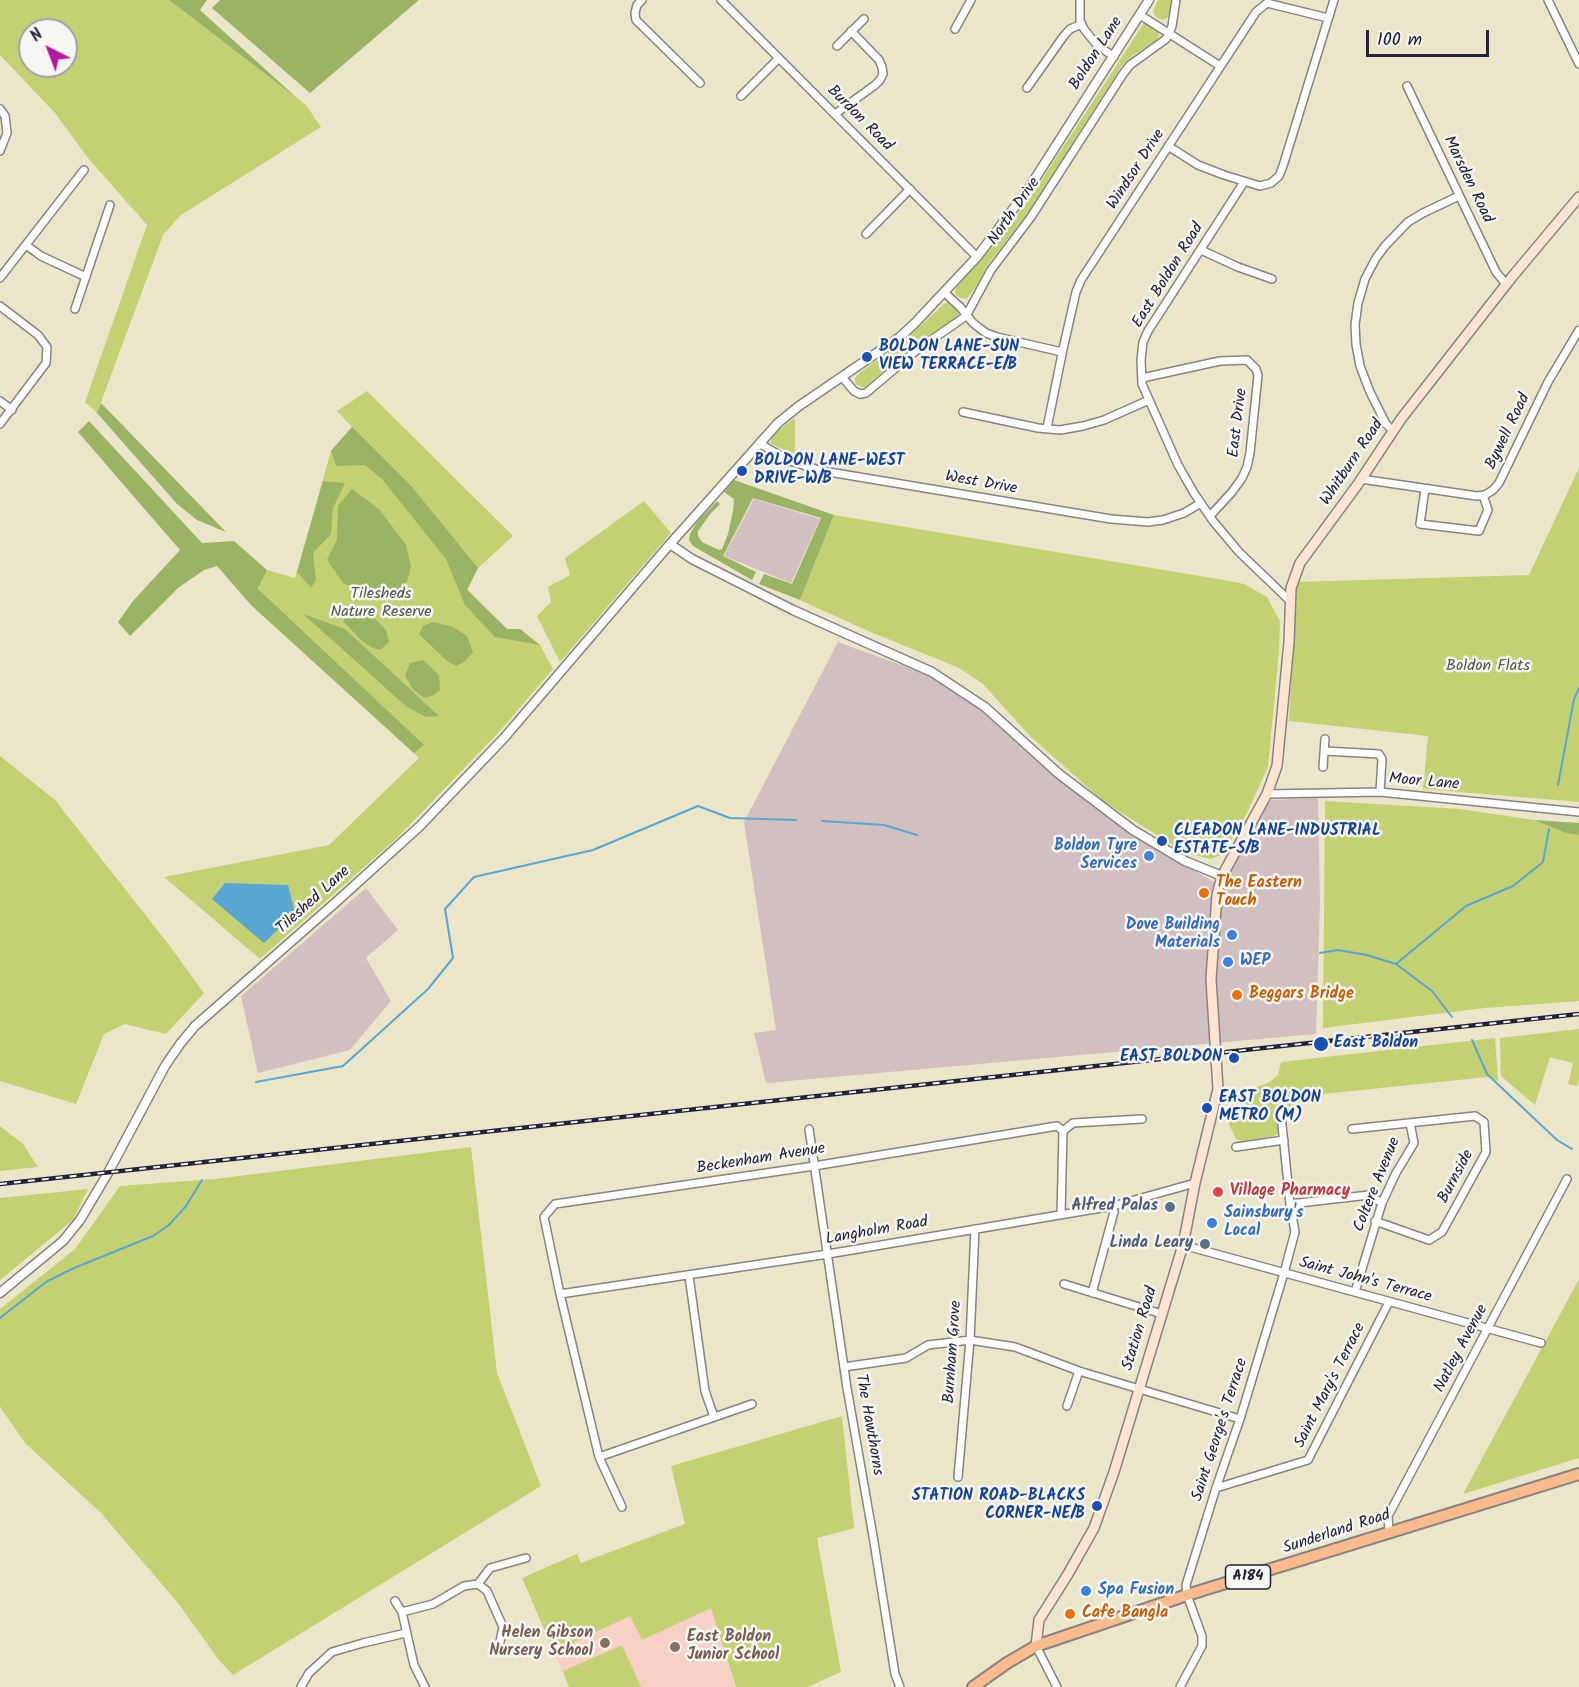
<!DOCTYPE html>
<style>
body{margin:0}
#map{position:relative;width:1579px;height:1687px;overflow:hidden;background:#ebe6c9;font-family:Kalam,sans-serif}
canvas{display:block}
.north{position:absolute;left:18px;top:18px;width:60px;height:60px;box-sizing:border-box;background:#f6f6f2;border:2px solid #a1a1a9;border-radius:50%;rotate:318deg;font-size:16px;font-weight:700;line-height:24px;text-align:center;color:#22223b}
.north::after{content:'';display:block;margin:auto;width:21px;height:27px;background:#b5179e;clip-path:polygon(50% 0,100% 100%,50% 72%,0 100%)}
.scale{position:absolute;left:1366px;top:30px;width:123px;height:27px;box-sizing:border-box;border:3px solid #22223b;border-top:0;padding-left:8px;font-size:18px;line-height:21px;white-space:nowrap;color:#22223b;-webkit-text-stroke:4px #f6f6f2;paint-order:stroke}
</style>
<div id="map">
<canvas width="1579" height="1687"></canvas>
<div class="north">N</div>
<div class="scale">100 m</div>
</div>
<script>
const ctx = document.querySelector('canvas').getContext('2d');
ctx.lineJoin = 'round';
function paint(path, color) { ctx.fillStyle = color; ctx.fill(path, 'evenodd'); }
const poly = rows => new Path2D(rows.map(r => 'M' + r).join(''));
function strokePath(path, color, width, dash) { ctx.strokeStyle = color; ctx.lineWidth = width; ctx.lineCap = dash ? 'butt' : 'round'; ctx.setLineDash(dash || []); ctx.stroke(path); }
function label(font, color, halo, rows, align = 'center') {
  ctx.font = font + ' Kalam,sans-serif'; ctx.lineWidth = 5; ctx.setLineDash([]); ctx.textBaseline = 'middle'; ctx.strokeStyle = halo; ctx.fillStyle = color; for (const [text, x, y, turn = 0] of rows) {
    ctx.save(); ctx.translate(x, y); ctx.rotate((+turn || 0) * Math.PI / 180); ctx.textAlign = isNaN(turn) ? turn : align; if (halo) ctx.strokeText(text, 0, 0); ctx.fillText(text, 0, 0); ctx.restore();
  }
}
paint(poly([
 [711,1607,735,1687,569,1687,554,1652,630,1616,642,1640]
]), '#f7d1c6');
paint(poly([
 [754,499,820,519,791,583,724,556],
 [838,642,931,676,984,709,1130,833,1214,882,1271,800,1318,798,1320,902,1316,1034,766,1083,754,1033,776,1030,744,822],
 [366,888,398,930,366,958,391,1001,350,1050,258,1073,241,996]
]), '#d2bfbf');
paint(poly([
 [0,0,169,0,306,105,321,127,181,215,163,235,97,413,85,402,147,225,88,158,55,113,0,55],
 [30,30,66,30,66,66,30,66],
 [1158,0,1171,0,1169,16,1166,19,1162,20,1156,17,1153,12,1155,6],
 [1144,23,1155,27,1158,31,1159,36,1156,41,1133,55,1121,67,1031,209,988,264,977,286,966,299,961,298,956,295,955,291,957,286,985,255,1028,201],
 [948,302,952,303,958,309,958,315,955,319,908,350,865,387,861,387,857,385,855,382,855,378,861,372,905,340,944,304],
 [367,391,513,536,478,568,467,589,507,629,520,629,540,645,553,669,499,732,397,838,260,959,164,877,329,845,419,758,251,605,267,570,295,578,331,451,352,427,337,411],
 [795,418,795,455,774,445,771,443,771,439,775,433],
 [1579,468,1579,802,1423,789,1428,736,1289,721,1296,582,1529,575],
 [644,501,671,533,560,662,537,616,551,602,548,587,570,575,565,558],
 [834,515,1218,579,1244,584,1267,597,1280,621,1279,652,1268,767,1248,811,1223,854,1211,859,1185,853,1103,801,1030,736,983,684,959,668,866,630,800,600],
 [0,756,55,800,169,945,204,993,166,1034,125,1024,104,1034,76,1104,0,1081],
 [1325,801,1460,809,1534,820,1566,833,1579,835,1579,1001,1485,1008,1323,1028],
 [1579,1029,1579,1081,1577,1086,1568,1084,1573,1063,1550,1057,1535,1105,1501,1076,1500,1038],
 [1495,1038,1498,1081,1487,1077,1314,1095,1287,1111,1279,1111,1279,1133,1274,1136,1243,1141,1236,1139,1229,1124,1232,1115,1245,1104,1257,1087,1270,1082,1278,1075,1281,1062],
 [0,1126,23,1144,38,1167,0,1171],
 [471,1147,497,1373,541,1486,233,1675,218,1659,178,1603,100,1512,25,1443,0,1407,0,1309,75,1249,120,1186,215,1179],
 [88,1189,73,1220,0,1280,0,1198],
 [1579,1279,1579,1458,1463,1494],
 [842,1416,854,1528,817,1538,841,1672,807,1687,736,1687,711,1608,642,1640,630,1616,554,1652,522,1578,577,1554,581,1563,685,1524,671,1466],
 [622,1645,641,1687,569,1687,563,1671]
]), '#c3d172');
paint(poly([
 [169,0,207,0,200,10,298,99],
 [220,0,419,0,310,93,212,8],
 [101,403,226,532,197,520,177,504,97,413],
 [89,421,202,543,234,541,267,570,258,589,424,745,414,753,251,605,217,566,204,570,178,588,130,636,118,622,133,601,180,550,78,432],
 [352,427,412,487,478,568,467,590,507,629,520,629,540,645,495,637,465,605,446,559,382,479,365,465,336,466,331,451],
 [734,480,834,515,800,600,759,584,764,574,792,584,821,518,753,498,723,556,756,572,752,580,693,546,689,540,690,534,697,522,717,501,720,504,711,513,698,531,698,536,702,542,719,550,722,549,728,534,733,511,734,499,724,492],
 [323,481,345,483,333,508,331,534,313,553,316,580,311,588,297,572],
 [352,489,379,509,406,545,411,566,407,582,391,595,368,595,343,583,327,560,337,539,338,506],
 [303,614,345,629,439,716,426,717,407,707],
 [347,614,360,614,375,619,386,630,389,642,380,650,373,648,362,641,343,621],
 [433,622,453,627,467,636,473,652,464,662,456,666,447,661,419,634,423,626],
 [423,660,439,675,440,690,434,695,424,698,413,689,405,676,410,663],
 [1534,820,1579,823,1579,835,1566,833]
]), '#9ab364');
paint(poly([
 [225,883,288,885,295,913,264,943,212,899]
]), '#5aa6d3');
strokePath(poly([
 [1558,785,1574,699,1579,688],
 [822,821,884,825,917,835],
 [1320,953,1338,950,1367,955,1396,964,1432,991,1452,1017],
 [1396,964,1466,906,1513,886,1543,862,1549,829],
 [1472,1040,1487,1074,1557,1140,1572,1149],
 [256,1082,343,1066,428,989,453,958,445,909,474,877,593,850,698,806,730,818,796,820],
 [0,1318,46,1282,74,1268,153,1236,169,1225,186,1206,202,1180]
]), '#5aa6d3', 2);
const minor = poly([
 [642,0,637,5,635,13,636,20,700,83],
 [721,0,977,257],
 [1080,0,1080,21,1084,29,1096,44,1114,57],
 [1548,0,1579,64],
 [1140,15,1220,66],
 [955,29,971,0],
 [837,46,864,19],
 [1407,86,1496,272,1506,284],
 [1027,88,1063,37,1070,29,1082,24],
 [741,96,779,58],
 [0,109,5,116,7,133,0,151],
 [835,114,875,85,880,80,883,74,882,67,879,60,851,31],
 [1168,146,1198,165,1224,175,1260,186,1271,183,1279,176,1283,166,1334,0],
 [1244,182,1148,331,1143,342,1141,360,1142,384,1178,465,1194,493,1213,521,1239,552,1290,601],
 [866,234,910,189],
 [26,245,41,256,86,277],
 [1201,250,1238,267,1272,279],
 [0,278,84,170],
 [945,293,960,307,973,323,986,333,997,337,1062,352],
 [0,306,38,335,47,347,46,363,0,424],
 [75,309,110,205],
 [842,377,854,391,860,394,866,393,917,350,966,316,991,270,1031,217,1123,74,1130,65,1166,39,1169,34,1172,26,1176,0],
 [1142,378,1220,361,1247,360,1256,369,1258,375,1250,453,1247,467,1242,478,1232,492,1210,516],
 [0,401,12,410],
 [963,412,1038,428,1060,430,1083,426,1104,420,1149,400],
 [1047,428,1063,349,1076,292,1081,280,1256,12,1267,3,1328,18],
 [1393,431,1386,424,1370,392,1360,366,1356,344,1355,325,1358,303,1365,279,1376,258,1385,246,1408,222,1423,213,1459,196],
 [759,443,789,461,823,471,1111,519,1148,522,1163,520,1184,513,1201,503],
 [1361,479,1477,496,1485,495,1493,490,1499,483,1548,382,1579,330],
 [1425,489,1420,524,1479,531,1488,510,1483,495],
 [1325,751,1379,754,1382,759,1380,792],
 [1323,767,1325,739],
 [1267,794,1380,792,1579,812],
 [809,1129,847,1388,874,1542,895,1674,900,1687],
 [1352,1129,1475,1116,1484,1122,1486,1152,1442,1232,1429,1240,1375,1221],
 [1063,1131,1073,1123,1142,1119],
 [1236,1147,1284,1140],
 [1290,1204,1369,1195,1382,1203],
 [1061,1215,1063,1131],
 [1183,1245,1541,1343],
 [689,1276,705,1391,714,1417],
 [1064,1284,1162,1314],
 [1355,1292,1382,1203,1396,1173,1414,1143,1410,1123],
 [1092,1293,1114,1212,1113,1206],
 [560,1294,828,1254,1113,1206,1195,1183],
 [844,1367,906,1358,928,1345,970,1340,1015,1347,1079,1371,1240,1419],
 [1067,1406,1079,1371],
 [599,1457,752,1404],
 [958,1477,970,1340,975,1229],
 [1216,1488,1308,1460,1389,1302],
 [622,1507,599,1457,560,1294,544,1217,555,1204,814,1166,1057,1126,1063,1131],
 [1389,1532,1388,1516,1567,1179],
 [478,1584,490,1568,526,1558],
 [395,1601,402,1612,414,1665,425,1687],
 [402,1612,433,1604,464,1586,478,1584,487,1591,503,1627,500,1642],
 [1036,1646,1057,1687],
 [301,1687,309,1673,332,1652,363,1643,406,1633],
 [1180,1687,1202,1646,1202,1636,1187,1595,1186,1585,1216,1488,1240,1419,1284,1273,1295,1232,1290,1204,1281,1115]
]);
const tertiary = poly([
 [670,544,692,559,793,610,932,672,985,707,1059,774,1133,830,1185,861,1222,876],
 [0,1293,63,1241,80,1220,108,1173,165,1066,180,1044,195,1026,335,903,420,826,504,738,670,544,778,423,799,406,900,337,915,323,977,257,1029,188,1149,0]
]);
const secondary = poly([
 [1036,1646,1039,1620,1068,1574,1094,1528,1114,1472,1183,1245,1195,1183,1218,1089,1211,979,1217,895,1222,876,1267,794,1277,766,1289,642,1291,588,1300,563,1358,484,1401,419,1512,277,1579,197]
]);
const primary = poly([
 [973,1687,1007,1663,1036,1646,1187,1595,1579,1474]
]);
strokePath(minor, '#868482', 10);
strokePath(tertiary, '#868482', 11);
strokePath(secondary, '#868482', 12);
strokePath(primary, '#868482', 14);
strokePath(minor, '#fff', 7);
strokePath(tertiary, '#fff', 8);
strokePath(secondary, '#fde4d1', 9);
strokePath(primary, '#fbbb8c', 10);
const rail = poly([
 [0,1184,1579,1014]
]);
strokePath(rail, '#22223b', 4.5);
strokePath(rail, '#f6f6f2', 2, [7]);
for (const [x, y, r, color] of [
 [867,357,6,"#1a4fb4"],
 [742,471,6,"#1a4fb4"],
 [1162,841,6,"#1a4fb4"],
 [1149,856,6,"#3f7fe0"],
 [1204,893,6,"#e8710a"],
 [1232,935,6,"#3f7fe0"],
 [1228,962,6,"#3f7fe0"],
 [1237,995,6,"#e8710a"],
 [1321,1044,8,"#1a4fb4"],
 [1234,1058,6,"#1a4fb4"],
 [1207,1108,6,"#1a4fb4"],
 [1218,1192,6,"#e0444e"],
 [1170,1207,6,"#5c6f8a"],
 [1212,1223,6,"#3f7fe0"],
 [1205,1244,6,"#5c6f8a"],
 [1097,1506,6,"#1a4fb4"],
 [1086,1591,6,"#3f7fe0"],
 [1070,1614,6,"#e8710a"],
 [605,1643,6,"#8d6e63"],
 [675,1647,6,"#8d6e63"]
]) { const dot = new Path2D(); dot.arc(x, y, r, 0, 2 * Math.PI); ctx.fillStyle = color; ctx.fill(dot); strokePath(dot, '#f6f6f2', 2); }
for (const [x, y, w] of [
 [1248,1577,45]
]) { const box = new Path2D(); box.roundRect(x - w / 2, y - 12, w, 24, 4.5); ctx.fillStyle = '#f6f6f2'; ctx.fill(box); strokePath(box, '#22223b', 1.5); }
label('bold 15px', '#22223b', null, [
 ["A184",1248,1577]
]);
label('16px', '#22223b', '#f6f6f2', [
 ["Boldon Lane",1097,54,-57],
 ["Burdon Road",859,119,45],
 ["Windsor Drive",1137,170,-57],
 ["Marsden Road",1467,180,64],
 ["North Drive",1015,212,-55],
 ["East Boldon Road",1169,276,-58],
 ["East Drive",1239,423,-83],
 ["Bywell Road",1509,432,-64],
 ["Whitburn Road",1353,463,-56],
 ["West Drive",981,484,10],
 ["Moor Lane",1424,783,5],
 ["Tileshed Lane",314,901,-42],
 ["Beckenham Avenue",761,1160,-9],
 ["Burnside",1457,1177,-62],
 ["Coltere Avenue",1378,1185,-68],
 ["Langholm Road",877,1232,-10],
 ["Saint John's Terrace",1365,1281,15],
 ["Station Road",1141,1329,-73],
 ["Natley Avenue",1462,1349,-62],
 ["Burnham Grove",954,1352,-86],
 ["Saint Mary's Terrace",1331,1386,-63],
 ["The Hawthorns",868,1425,80],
 ["Saint George's Terrace",1221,1430,-72],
 ["Sunderland Road",1337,1533,-18]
]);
label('bold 16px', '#164399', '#f6f6f2', [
 ["BOLDON LANE-SUN",879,348],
 ["VIEW TERRACE-E/B",879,366],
 ["BOLDON LANE-WEST",754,462],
 ["DRIVE-W/B",754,480],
 ["CLEADON LANE-INDUSTRIAL",1174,832],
 ["ESTATE-S/B",1174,850],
 ["East Boldon",1334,1044],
 ["EAST BOLDON",1222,1058,"right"],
 ["EAST BOLDON",1219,1099],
 ["METRO (M)",1219,1117],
 ["STATION ROAD-BLACKS",1085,1497,"right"],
 ["CORNER-NE/B",1085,1515,"right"]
], 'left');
label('16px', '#52574c', '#f6f6f2', [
 ["Tilesheds",381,595],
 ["Nature Reserve",381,613],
 ["Boldon Flats",1488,667]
]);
label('bold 16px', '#366cbe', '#f6f6f2', [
 ["Boldon Tyre",1137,847,"right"],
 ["Services",1137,865,"right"],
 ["Dove Building",1220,926,"right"],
 ["Materials",1220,944,"right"],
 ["WEP",1240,962],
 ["Sainsbury's",1224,1214],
 ["Local",1224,1232],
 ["Spa Fusion",1098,1591]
], 'left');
label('bold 16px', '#c56008', '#f6f6f2', [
 ["The Eastern",1216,884],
 ["Touch",1216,902],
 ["Beggars Bridge",1249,995],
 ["Cafe Bangla",1082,1614]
], 'left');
label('bold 16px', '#be3a42', '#f6f6f2', [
 ["Village Pharmacy",1230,1192]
], 'left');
label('bold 16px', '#4e5e75', '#f6f6f2', [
 ["Alfred Palas",1158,1207],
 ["Linda Leary",1193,1244]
], 'right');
label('bold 16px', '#785e54', '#f6f6f2', [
 ["Helen Gibson",593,1634],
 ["Nursery School",593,1652],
 ["East Boldon",687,1638,"left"],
 ["Junior School",687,1656,"left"]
], 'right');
</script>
